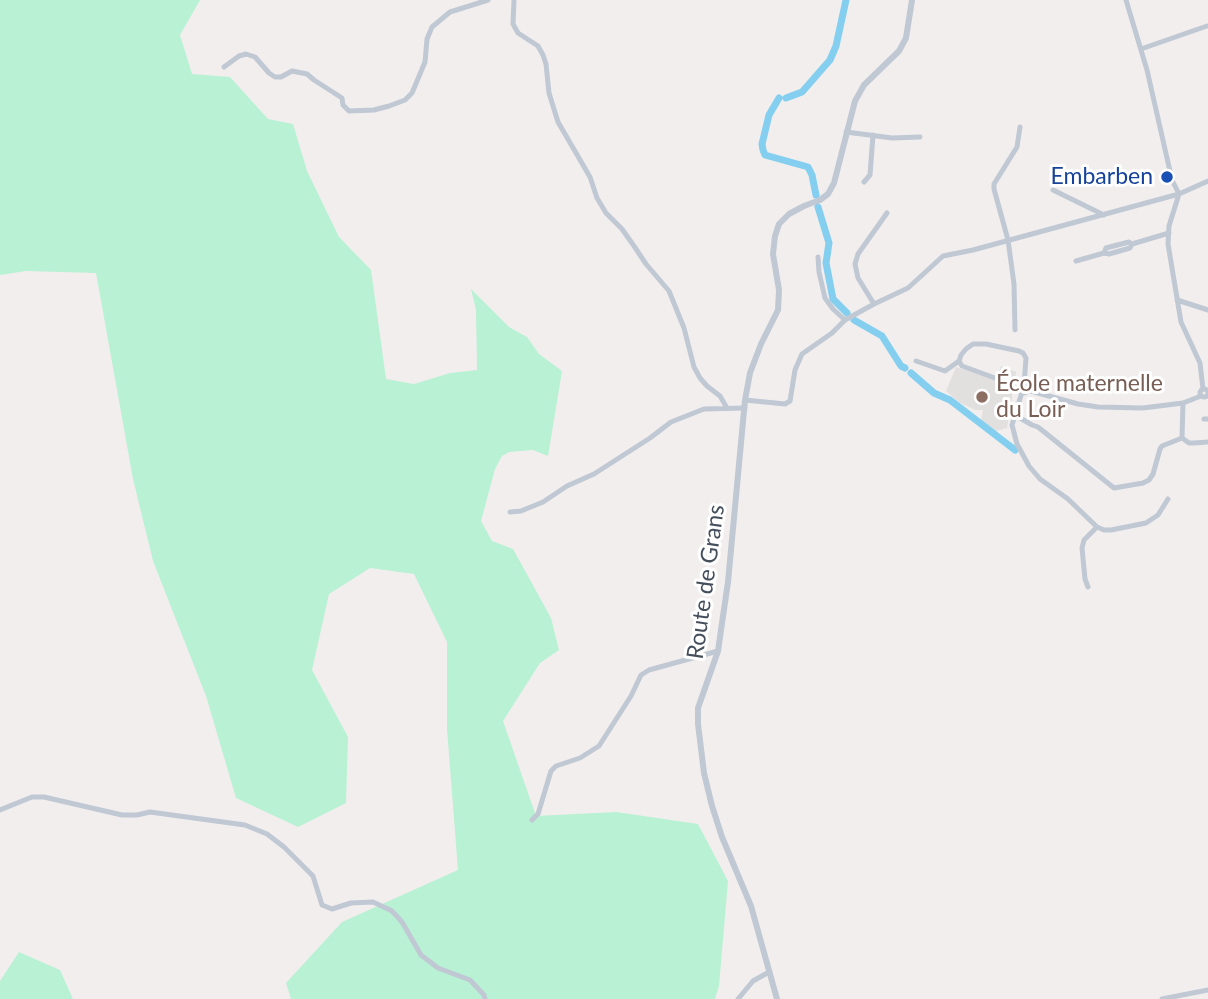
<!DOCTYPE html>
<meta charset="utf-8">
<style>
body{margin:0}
canvas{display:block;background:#f1eeed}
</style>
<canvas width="1208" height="999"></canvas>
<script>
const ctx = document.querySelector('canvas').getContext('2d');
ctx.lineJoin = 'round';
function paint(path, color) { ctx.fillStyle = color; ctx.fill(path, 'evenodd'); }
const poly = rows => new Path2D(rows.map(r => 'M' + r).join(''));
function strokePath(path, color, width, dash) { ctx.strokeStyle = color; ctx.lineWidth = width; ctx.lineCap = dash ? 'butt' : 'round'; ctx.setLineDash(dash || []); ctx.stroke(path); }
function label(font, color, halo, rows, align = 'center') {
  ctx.font = font + ' Lato,sans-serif'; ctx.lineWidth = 6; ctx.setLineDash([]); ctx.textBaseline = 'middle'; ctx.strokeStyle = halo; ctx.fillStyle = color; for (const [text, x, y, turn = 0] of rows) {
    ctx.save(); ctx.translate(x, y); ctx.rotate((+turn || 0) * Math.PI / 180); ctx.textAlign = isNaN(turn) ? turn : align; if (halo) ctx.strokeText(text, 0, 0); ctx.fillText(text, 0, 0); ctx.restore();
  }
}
paint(poly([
 [1001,366,1016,372,1007,428,996,431,981,421,983,410,975,410,959,402,946,391,956,367,996,380]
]), '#e2dfdf');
paint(poly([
 [0,0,200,0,180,35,192,74,230,77,268,119,293,124,307,171,339,237,371,270,386,379,414,384,450,373,477,370,476,310,471,289,509,327,527,337,539,354,562,371,548,456,533,450,509,452,502,456,495,469,481,521,492,541,513,549,551,618,559,650,540,663,503,721,536,816,616,812,698,824,728,881,719,986,715,999,291,999,286,983,342,922,458,870,447,729,447,642,414,574,370,568,329,594,312,670,348,737,346,803,298,827,236,798,206,696,153,561,133,479,96,273,26,271,0,275],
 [19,952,60,970,73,999,0,999,0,981]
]), '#b9f1d4');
strokePath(poly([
 [779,98,769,115,762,144,763,150,765,155,808,167,812,175,816,195],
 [786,98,802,92,830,60,836,46,846,0],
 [818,207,829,243,826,263,833,299,847,313],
 [854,320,882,336,901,366,905,368],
 [911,373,934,393,950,400,1015,450]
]), '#84cff0', 7);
strokePath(poly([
 [514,0,513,24,518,33,538,46,543,55,546,64,549,93,558,122,590,177,597,198,606,213,622,229,634,246,646,264,669,291,684,328,694,367,700,378,707,386,720,396,727,408],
 [1126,0,1147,70,1172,180,1179,194],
 [1141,49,1207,26],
 [224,67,239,56,246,54,255,57,269,73,275,77,281,77,292,71,307,74,314,80,342,98,343,105,349,111,374,110,389,106,405,100,412,93,425,62,427,39,432,27,450,12,488,0],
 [846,132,892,138,920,137],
 [864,182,870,175,873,135],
 [1053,190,1104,215],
 [1179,194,1169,226,1168,244,1181,322,1200,363,1203,389],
 [1104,253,1106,248,1129,242,1132,244],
 [818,257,819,272,825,298,833,309,845,320],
 [1076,261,1104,253,1109,254,1130,248,1132,244,1169,233],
 [1177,300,1208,310],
 [874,304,858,278,855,264,858,254,887,213],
 [1015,330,1014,284,1008,240,994,189,994,184,1017,147,1020,127],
 [916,361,945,371,959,361,962,366,1006,382],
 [959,361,961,355,966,349,973,344,986,344,1019,351,1023,353,1026,358,1024,385],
 '1020 389a4 4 0 1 1 8 0a4 4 0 1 1-8 0Z',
 '1200 393a4 4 0 1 1 8 0a4 4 0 1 1-8 0Z',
 [1027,390,1078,404,1098,407,1143,408,1183,403,1201,396],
 [1022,392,1012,425,1017,444,1029,466,1040,479,1068,499,1097,527,1104,530,1111,530,1146,523,1158,515,1168,499],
 [745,400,785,404,790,401,795,370,802,354,832,333,845,320,874,304,908,288,943,256,973,250,1179,194,1208,181],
 [1183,403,1182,438,1189,443,1194,443,1208,442],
 [1015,415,1032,425,1038,427,1114,488,1143,483,1149,480,1153,474,1160,449,1162,446,1182,438],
 [1204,419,1208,419],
 [510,512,521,511,543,502,567,486,594,474,650,438,671,422,704,409,745,408],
 [1088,587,1085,579,1082,548,1084,540,1097,527],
 [0,810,32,797,44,797,122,815,137,815,150,812,245,825,267,834,284,847,313,876,322,905,332,909,351,903,373,902,392,911,402,922,421,955,438,968,470,980,484,995,485,999],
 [532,820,538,814,551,771,556,766,580,758,599,746,631,696,641,675,649,670,718,651],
 [738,999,753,981,769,972],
 [1162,999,1208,990]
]), '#c0c8d4', 5);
strokePath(poly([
 [777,999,751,906,722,837,712,806,704,773,698,724,698,708,718,651,721,630,728,582,745,400,750,373,761,344,778,310,779,290,773,254,775,236,779,224,789,214,804,206,820,200,828,194,834,183,855,101,864,85,899,51,906,38,912,0]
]), '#c0c8d4', 6);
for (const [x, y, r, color] of [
 [1167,177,7,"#1a4fb4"],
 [982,397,7,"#8d6e63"]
]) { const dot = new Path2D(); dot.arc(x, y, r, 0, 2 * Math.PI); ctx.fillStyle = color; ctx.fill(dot); strokePath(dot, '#fff', 2.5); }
label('23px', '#164399', '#fff', [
 ["Embarben",1153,177]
], 'right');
label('23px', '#785e54', '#fff', [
 ["École maternelle",996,384],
 ["du Loir",996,410]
], 'left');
label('23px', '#454f5c', '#fff', [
 ["Route de Grans",706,582,-82]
]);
</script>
